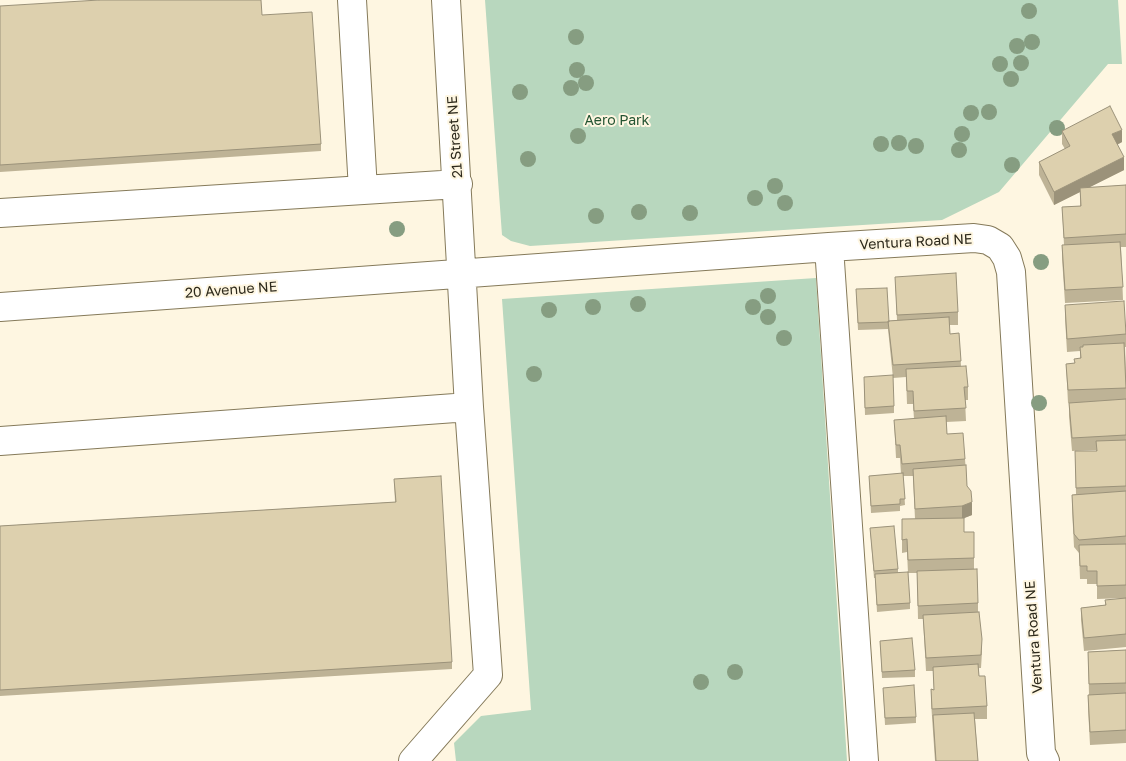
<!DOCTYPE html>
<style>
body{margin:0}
canvas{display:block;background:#fef6e1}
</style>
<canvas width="1126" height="761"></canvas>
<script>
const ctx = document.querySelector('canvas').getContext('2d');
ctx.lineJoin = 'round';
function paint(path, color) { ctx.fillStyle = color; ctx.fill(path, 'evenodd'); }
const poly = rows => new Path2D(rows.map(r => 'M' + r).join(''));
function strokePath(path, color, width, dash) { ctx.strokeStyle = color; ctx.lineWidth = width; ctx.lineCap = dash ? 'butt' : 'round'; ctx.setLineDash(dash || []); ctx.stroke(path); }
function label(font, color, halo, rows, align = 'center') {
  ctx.font = font + ' "Golos Text",sans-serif'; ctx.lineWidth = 4; ctx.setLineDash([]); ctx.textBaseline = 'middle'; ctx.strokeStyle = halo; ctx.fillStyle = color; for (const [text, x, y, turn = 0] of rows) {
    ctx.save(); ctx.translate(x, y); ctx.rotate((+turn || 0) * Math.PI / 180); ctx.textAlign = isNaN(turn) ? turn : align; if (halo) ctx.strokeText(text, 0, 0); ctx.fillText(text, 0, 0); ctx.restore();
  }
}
paint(poly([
 [485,0,1118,0,1122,64,1108,64,999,192,942,220,530,246,511,241,502,235],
 [816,278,847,761,456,761,454,743,481,716,531,710,502,299]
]), '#b8d7be');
const minor = poly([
 [352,0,363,190],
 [0,213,458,184],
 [829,247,864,761],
 [0,307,829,247,974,238,988,240,1000,247,1007,258,1011,272,1041,753,1045,761],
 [0,441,469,407],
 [413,761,488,675,469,407,446,0]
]);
strokePath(minor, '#857a5a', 30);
strokePath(minor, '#fff', 28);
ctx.fillStyle = '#869d81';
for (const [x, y] of [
 [1029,11],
 [576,37],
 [1032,42],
 [1017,46],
 [1021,63],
 [1000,64],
 [577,70],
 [1011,79],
 [586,83],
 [571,88],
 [520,92],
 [989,112],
 [971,113],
 [1057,128],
 [962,134],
 [578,136],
 [899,143],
 [881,144],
 [916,146],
 [959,150],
 [528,159],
 [1012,165],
 [775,186],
 [755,198],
 [785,203],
 [639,212],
 [690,213],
 [596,216],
 [397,229],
 [1041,262],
 [768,296],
 [638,304],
 [593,307],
 [753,307],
 [549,310],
 [768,317],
 [784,338],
 [534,374],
 [1039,403],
 [735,672],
 [701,682]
]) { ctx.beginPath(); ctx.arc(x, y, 8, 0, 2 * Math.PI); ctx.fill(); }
paint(poly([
 [0,6,321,144,321,151,0,172],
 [1062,131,1122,142,1117,145,1124,170,1088,188,1126,185,1126,247,1121,247,1123,300,1065,303,1062,258,1062,245,1064,245,1062,207,1080,206,1080,192,1054,205,1039,175,1039,162,1065,149,1062,144],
 [895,277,958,312,958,325,949,325,950,334,959,333,961,366,968,387,968,400,965,400,966,421,946,422,947,434,965,459,967,486,972,515,964,518,964,532,974,532,974,569,978,603,978,612,982,652,981,668,979,668,979,676,987,706,987,719,975,719,978,761,935,761,931,702,931,689,934,690,933,671,926,671,923,619,918,619,917,573,908,573,907,552,902,553,902,519,915,519,913,476,903,476,905,505,900,506,900,511,871,513,869,476,901,474,900,458,896,458,894,420,914,419,913,404,907,404,906,377,893,378,888,329,858,330,856,289,889,321,897,320],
 [1065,305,1126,329,1126,347,1125,347,1126,374,1126,598,1097,599,1097,584,1087,584,1087,579,1080,579,1079,553,1074,547,1072,508,1072,495,1076,494,1075,451,1096,451,1096,450,1072,451,1069,416,1069,403,1079,403,1068,403,1066,364,1074,363,1080,358,1080,351,1067,352,1065,318],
 [864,383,894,406,894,413,865,415],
 [394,479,452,662,452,669,0,696,0,526,395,502],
 [870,528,898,569,898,573,910,603,910,609,877,612,875,578,874,578],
 [1126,598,1126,647,1084,651,1081,620,1081,608,1105,605,1105,600],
 [880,641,915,670,915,677,882,678],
 [1126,650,1126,743,1090,745,1088,708,1088,695,1089,695,1088,652],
 [883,688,916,717,916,723,885,725]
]), '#beb396');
paint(poly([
 [1122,130,1122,142,1112,147,1112,134],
 [1124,157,1124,170,1054,205,1054,192],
 [972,502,972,515,962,519,962,506]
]), '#9b927a');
const building = poly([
 [99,0,261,0,262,15,312,12,321,144,0,165,0,6,99,0],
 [1110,106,1122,130,1112,134,1124,157,1054,192,1039,162,1070,146,1062,131,1110,106],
 [1126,185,1126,234,1064,238,1062,207,1081,206,1080,188,1126,185],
 [1120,242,1123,287,1065,290,1062,245,1120,242],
 [956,273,958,312,897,315,895,277,956,273],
 [887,288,889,322,858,323,856,289,887,288],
 [1124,301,1126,334,1067,339,1065,305,1124,301],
 [949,317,950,334,959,333,961,361,893,365,888,321,949,317],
 [1124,343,1126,388,1068,390,1066,364,1075,363,1074,359,1081,358,1080,347,1083,347,1083,345,1124,343],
 [966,366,968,387,964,387,966,408,914,411,913,391,907,391,906,369,966,366],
 [893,375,894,406,865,408,864,377,893,375],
 [1126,399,1126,435,1072,438,1069,403,1126,399],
 [946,416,947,434,963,433,965,459,902,464,900,445,896,445,894,420,946,416],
 [1126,440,1126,486,1076,488,1075,451,1097,451,1096,441,1126,440],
 [966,465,967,486,971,491,972,502,962,506,915,509,913,469,966,465],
 [903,473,905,499,900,499,900,504,871,506,869,476,903,473],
 [441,476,452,662,0,690,0,526,396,502,394,479,441,476],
 [1126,491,1126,536,1079,540,1074,534,1072,495,1126,491],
 [964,518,964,532,974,532,974,558,908,560,907,539,902,540,902,519,964,518],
 [894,526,898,569,874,571,870,528,894,526],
 [1126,544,1126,585,1097,586,1097,571,1087,571,1087,566,1080,566,1079,545,1126,544],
 [977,569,978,603,918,606,917,571,977,569],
 [908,572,910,603,877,605,875,574,908,572],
 [1126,598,1126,634,1084,638,1081,608,1106,605,1105,600,1126,598],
 [979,612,982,639,981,655,926,658,923,615,979,612],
 [912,638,915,670,882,672,880,641,912,638],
 [1126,650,1126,683,1089,684,1088,652,1126,650],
 [978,664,979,676,985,676,987,706,932,709,931,689,934,690,933,667,978,664],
 [914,685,916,717,885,718,883,688,914,685],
 [1126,693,1126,730,1090,732,1088,695,1126,693],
 [974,713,978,761,936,761,933,715,974,713]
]);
paint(building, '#ddd0ae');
strokePath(building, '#9b927a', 1);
label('14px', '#235432', '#fef6e1', [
 ["Aero Park",617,121]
]);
label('14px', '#2d291b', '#fef6e1', [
 ["21 Street NE",455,137,-94],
 ["Ventura Road NE",916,242,-3],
 ["20 Avenue NE",231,290,-4],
 ["Ventura Road NE",1034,637,-94]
]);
</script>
